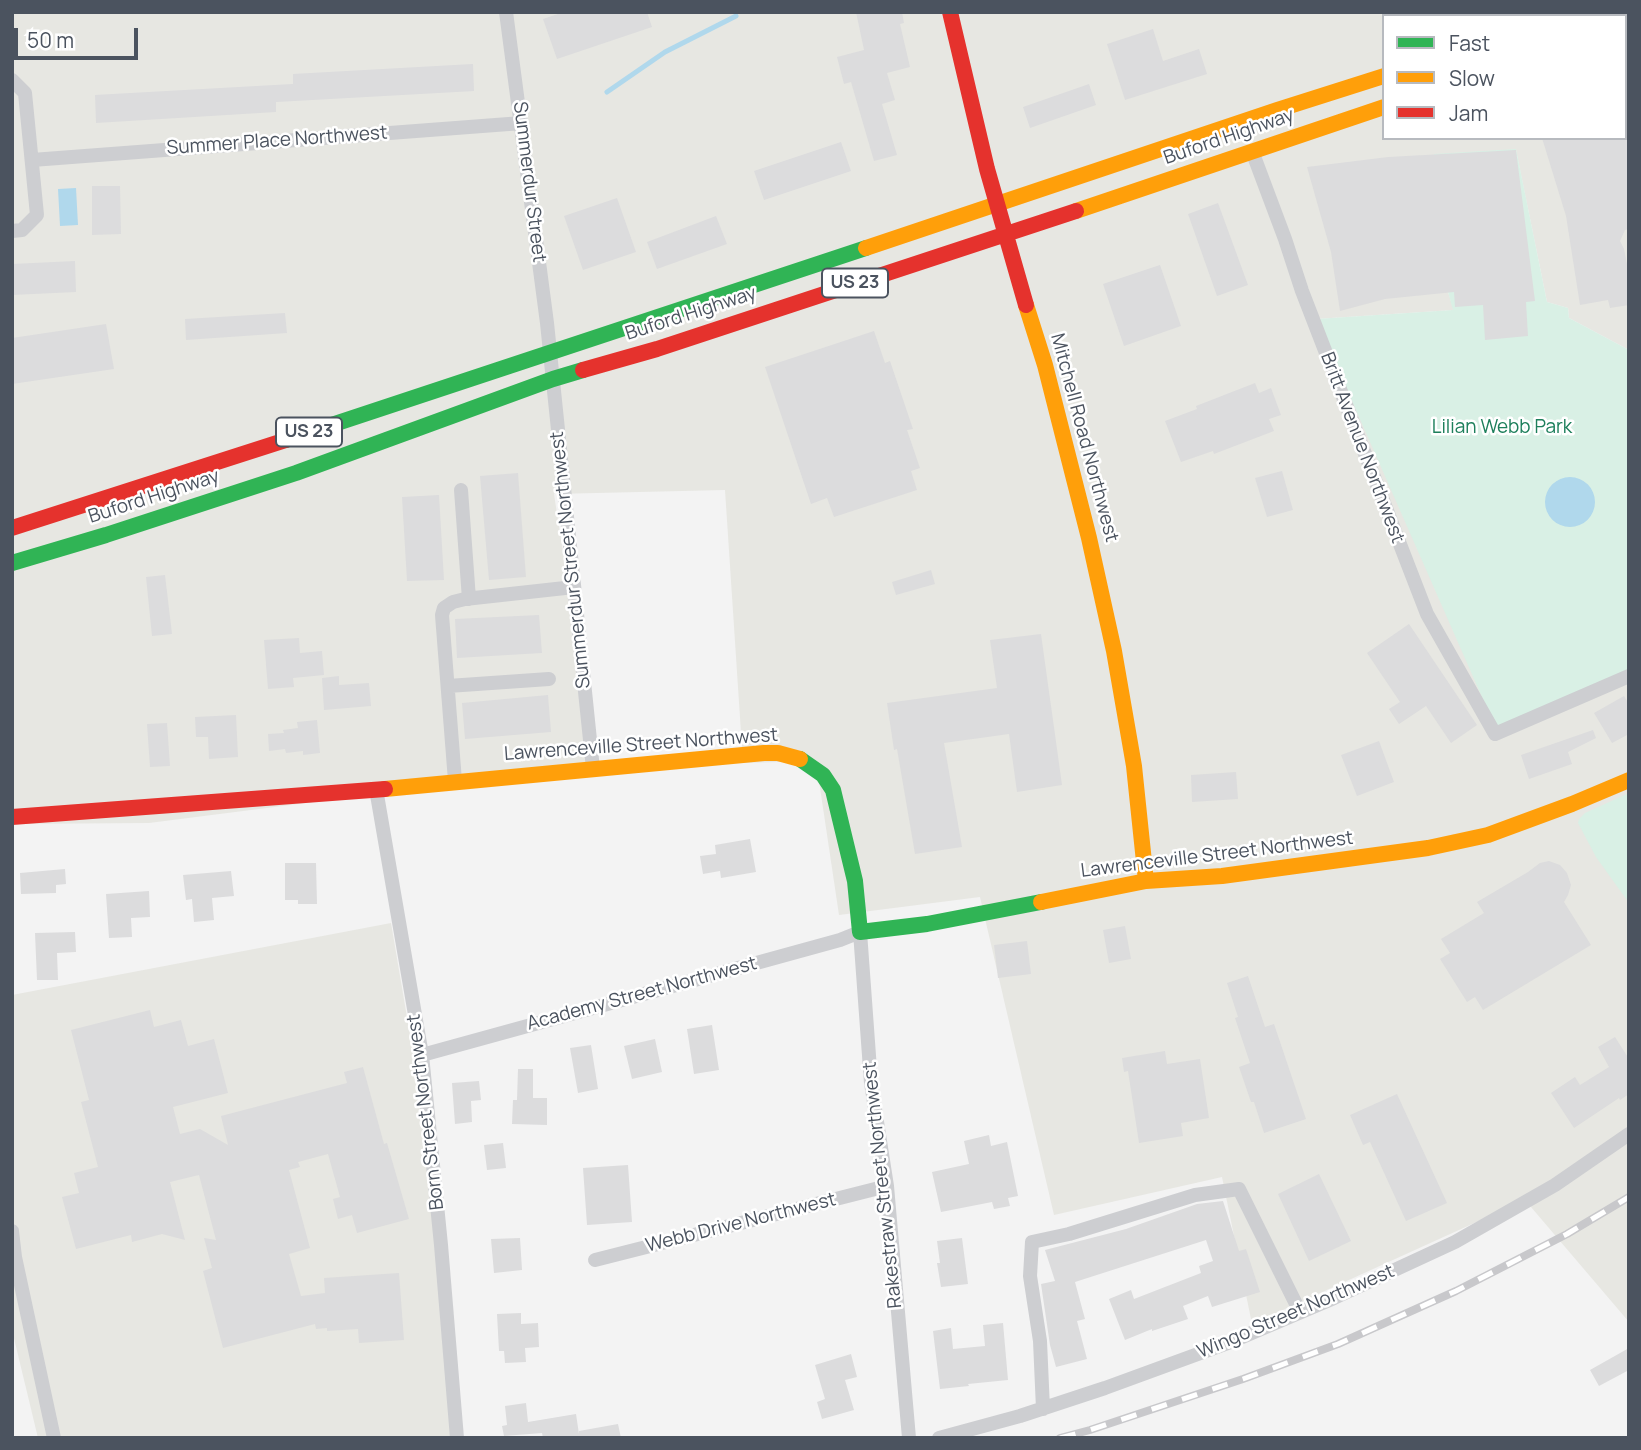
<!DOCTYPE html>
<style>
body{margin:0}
#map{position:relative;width:1641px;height:1450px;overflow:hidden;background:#f3f3f3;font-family:Manrope,sans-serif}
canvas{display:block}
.frame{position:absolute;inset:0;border:14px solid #4b535f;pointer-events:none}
.legend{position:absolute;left:1382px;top:14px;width:245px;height:126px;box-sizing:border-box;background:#fff;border:2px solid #b7babf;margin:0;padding:9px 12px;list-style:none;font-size:21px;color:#4b535f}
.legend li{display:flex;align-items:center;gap:14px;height:35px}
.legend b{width:35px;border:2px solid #b7babf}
.scale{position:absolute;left:14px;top:28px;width:124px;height:32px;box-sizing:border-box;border:4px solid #4b535f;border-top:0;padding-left:9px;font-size:21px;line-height:24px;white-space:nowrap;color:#4b535f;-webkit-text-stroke:5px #fff;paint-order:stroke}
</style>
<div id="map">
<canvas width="1641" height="1450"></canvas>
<div class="frame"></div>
<ul class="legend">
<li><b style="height:9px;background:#30b455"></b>Fast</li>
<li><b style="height:9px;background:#ff9f0a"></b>Slow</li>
<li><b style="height:9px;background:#e5322d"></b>Jam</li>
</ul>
<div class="scale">50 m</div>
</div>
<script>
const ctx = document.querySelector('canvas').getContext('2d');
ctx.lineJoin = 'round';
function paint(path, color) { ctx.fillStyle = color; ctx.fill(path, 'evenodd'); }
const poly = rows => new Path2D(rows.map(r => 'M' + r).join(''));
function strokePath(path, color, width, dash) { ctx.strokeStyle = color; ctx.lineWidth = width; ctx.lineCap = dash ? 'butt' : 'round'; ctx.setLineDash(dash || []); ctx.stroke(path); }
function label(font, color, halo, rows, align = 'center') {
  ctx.font = font + ' Manrope,sans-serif'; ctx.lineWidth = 5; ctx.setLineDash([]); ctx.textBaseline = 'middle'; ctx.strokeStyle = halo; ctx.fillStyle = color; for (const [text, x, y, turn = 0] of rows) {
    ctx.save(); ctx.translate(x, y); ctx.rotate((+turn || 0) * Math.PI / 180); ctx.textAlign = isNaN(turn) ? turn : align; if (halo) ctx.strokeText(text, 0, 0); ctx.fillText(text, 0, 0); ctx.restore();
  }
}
paint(poly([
 [12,12,1629,12,1629,350,1569,318,1568,308,1547,302,1516,150,1448,292,1454,310,1316,319,1629,671,1629,1322,1525,1200,1252,1324,1222,1177,1054,1215,980,897,839,915,816,761,743,763,725,490,554,494,596,766,149,823,12,824],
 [1384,16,1625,16,1625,138,1384,138],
 [391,923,420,1094,456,1438,38,1438,12,1330,12,995]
]), '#e7e7e2');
paint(poly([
 [1516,149,1547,302,1568,308,1569,318,1629,350,1629,671,1496,729,1316,319,1453,310,1448,292,1434,154],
 [1629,793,1629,903,1596,857,1578,823,1579,819,1585,813]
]), '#d9f0e5');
paint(poly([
 [76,188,78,225,60,226,58,189],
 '1545 502a25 25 0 1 1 50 0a25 25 0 1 1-50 0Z'
]), '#b0d8ec');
strokePath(poly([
 [607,92,665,52,736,16]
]), '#b0d8ec', 5);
paint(poly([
 [564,12,647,12,652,27,557,59,543,19],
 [856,12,902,12,904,23,900,24,910,67,887,73,895,100,882,104,897,155,874,161,851,82,844,84,837,57,864,50],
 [1153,29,1163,61,1199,49,1207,74,1125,100,1107,44],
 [473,64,474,91,276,102,276,112,96,123,95,95,293,84,293,74],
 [1089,84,1096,105,1030,128,1023,107],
 [1542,138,1629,138,1629,229,1625,230,1620,241,1624,249,1629,274,1629,305,1610,308,1608,300,1580,305,1566,216],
 [841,142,851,171,764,200,754,171],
 [1516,150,1535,301,1526,302,1528,336,1485,340,1483,305,1455,307,1454,292,1385,299,1340,311,1331,252,1307,167,1388,157],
 [92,186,120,186,121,234,92,235],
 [617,198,636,252,583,270,564,216],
 [1218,203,1248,285,1217,296,1188,214],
 [716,216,727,244,657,269,647,242],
 [75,261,76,292,12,295,12,264],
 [1160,265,1181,326,1124,346,1103,284],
 [285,313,287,333,186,340,185,319],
 [106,324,114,369,12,384,12,338],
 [874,331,885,363,890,361,913,429,907,430,920,468,911,471,917,490,834,517,827,498,811,504,765,367],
 [1255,383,1259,393,1271,388,1281,415,1269,419,1274,431,1214,454,1213,451,1181,462,1165,421,1197,409,1196,406],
 [1282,471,1293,510,1267,517,1255,478],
 [518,473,526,577,489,580,480,476],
 [439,495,444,580,407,581,402,497],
 [931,570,935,584,896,595,892,582],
 [165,575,172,634,152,636,146,577],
 [539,615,542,653,457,658,455,619],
 [1409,624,1477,725,1451,743,1426,706,1399,724,1389,709,1400,702,1367,653],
 [1041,634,1062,785,1017,792,1009,734,944,743,962,847,915,854,897,749,894,750,887,703,997,688,990,640],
 [299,638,300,653,322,651,324,675,293,678,294,687,268,689,264,640],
 [339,676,339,685,369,683,371,706,324,710,322,678],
 [548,695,551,732,465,739,462,703],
 [1624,696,1629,704,1629,734,1612,743,1594,713],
 [236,715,238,757,209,759,208,737,196,737,195,717],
 [317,720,320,753,303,755,303,751,286,753,285,749,269,751,268,734,284,733,283,730,298,728,297,722],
 [167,723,170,766,150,767,147,724],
 [1593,730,1596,738,1568,752,1572,764,1529,779,1521,755],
 [1379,741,1394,782,1357,796,1341,755],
 [1236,772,1238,799,1192,802,1191,775],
 [750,839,756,872,721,878,720,871,703,874,700,856,716,854,715,845],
 [1549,861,1560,865,1567,873,1571,885,1568,895,1564,902,1591,945,1483,1010,1475,997,1467,1002,1440,959,1450,953,1441,939,1484,913,1477,902,1528,872,1540,863],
 [285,863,316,863,317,904,298,904,298,900,285,900],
 [65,869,66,884,56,885,56,893,21,894,20,873],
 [231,871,234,896,212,898,214,920,194,922,192,899,186,900,183,875],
 [149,891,150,917,131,918,132,937,109,938,106,894],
 [1125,926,1131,959,1109,963,1103,930],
 [75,932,76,952,57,953,58,980,37,980,35,933],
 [1027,941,1031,974,998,978,994,945],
 [1248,976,1265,1027,1274,1024,1306,1119,1264,1133,1254,1102,1251,1102,1239,1067,1250,1063,1235,1018,1238,1017,1227,983],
 [150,1010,154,1027,181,1020,188,1046,214,1039,228,1093,173,1107,180,1134,200,1129,228,1145,221,1116,347,1083,344,1072,363,1067,384,1144,387,1143,409,1219,357,1233,352,1215,338,1219,333,1199,340,1197,328,1154,298,1162,300,1167,289,1170,310,1248,289,1254,301,1296,325,1293,324,1278,399,1273,404,1340,359,1343,358,1329,327,1331,327,1328,316,1329,315,1324,223,1348,203,1271,212,1268,204,1238,216,1240,199,1175,170,1182,185,1240,162,1234,132,1242,131,1235,76,1249,62,1197,79,1193,74,1173,98,1167,81,1102,89,1100,71,1030],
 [712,1025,719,1070,694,1074,687,1029],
 [1615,1037,1629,1059,1629,1094,1620,1100,1619,1098,1574,1128,1551,1093,1575,1077,1580,1085,1609,1067,1598,1047],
 [655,1039,662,1072,632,1079,624,1046],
 [591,1045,598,1089,578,1093,570,1048],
 [1165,1051,1167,1064,1200,1059,1209,1118,1181,1123,1183,1136,1139,1143,1128,1071,1124,1072,1122,1058],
 [518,1069,533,1069,533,1098,547,1098,547,1125,512,1124,513,1100,517,1100],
 [479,1081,481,1100,471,1101,472,1122,455,1124,452,1083],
 [1397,1094,1447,1203,1406,1221,1370,1142,1363,1145,1350,1115],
 [989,1135,991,1146,1007,1142,1018,1196,1008,1198,1010,1206,994,1209,992,1202,941,1212,932,1172,969,1164,964,1141],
 [503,1143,506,1168,487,1170,484,1145],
 [628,1165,632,1222,587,1225,583,1168],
 [1319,1174,1351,1241,1309,1261,1278,1194],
 [1223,1201,1239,1251,1246,1249,1260,1292,1212,1307,1208,1296,1183,1306,1188,1319,1152,1331,1152,1329,1125,1340,1109,1299,1131,1290,1134,1299,1201,1273,1199,1266,1213,1261,1206,1240,1075,1282,1085,1319,1077,1321,1087,1359,1056,1367,1050,1345,1041,1284,1055,1281,1045,1250,1126,1229,1197,1204],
 [520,1238,522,1270,494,1273,491,1239],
 [962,1238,968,1284,941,1287,937,1263,940,1263,937,1241],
 [521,1313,521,1324,538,1323,539,1347,525,1348,526,1362,505,1363,504,1351,499,1351,497,1314],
 [1003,1323,1008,1380,968,1384,969,1386,940,1389,933,1331,951,1328,953,1349,985,1346,983,1325],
 [1629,1348,1629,1370,1599,1386,1590,1370],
 [851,1354,857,1377,845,1380,854,1410,822,1419,817,1402,825,1399,815,1365],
 [526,1403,528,1422,576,1414,579,1434,579,1431,618,1424,621,1438,543,1438,542,1433,504,1436,502,1426,507,1425,505,1406]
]), '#dcdcdd');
strokePath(poly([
 [506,12,547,323,593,769],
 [12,80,25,93,37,215,22,230,12,231],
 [1252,151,1285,239,1302,291,1427,614,1495,734,1629,676],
 [32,160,522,123],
 [461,490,469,599],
 [448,686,549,679],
 [455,781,442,615,444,608,453,602,465,599,574,587],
 [376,789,422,1055,441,1245,457,1438],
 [422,1055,840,940,860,932,871,1083,887,1186,909,1438],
 [12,1231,15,1257,54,1438],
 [595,1260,887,1186],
 [1043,1409,1040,1341,1030,1276,1032,1242,1069,1234,1195,1195,1239,1189,1300,1312],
 [939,1438,1020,1416,1105,1388,1228,1343,1334,1298,1455,1242,1555,1185,1629,1134]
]), '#cdced1', 14);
strokePath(poly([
 [1625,28,1629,27],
 [286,440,866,248],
 [12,563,106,535,296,473,553,379,583,370],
 [800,759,823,775,833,790,855,881,860,932,927,924,1041,902]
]), '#30b455', 16);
strokePath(poly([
 [1076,211,1384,107],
 [866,248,1277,110,1384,76],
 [1026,305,1045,365,1089,538,1114,651,1134,766,1146,881],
 [385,789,764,753,778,753,800,759],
 [1041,902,1146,881,1222,876,1428,848,1488,835,1572,804,1629,780]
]), '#ff9f0a', 16);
strokePath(poly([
 [950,12,987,169,1026,305],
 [1571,16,1581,12],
 [583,370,657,349,1076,211],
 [12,528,286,440],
 [12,817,385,789]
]), '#e5322d', 16);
const rail = poly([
 [1060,1438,1090,1430,1243,1379,1338,1344,1456,1291,1567,1234,1629,1197]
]);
strokePath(rail, '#c8c8cb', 8);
strokePath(rail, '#fff', 5, [16]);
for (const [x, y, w] of [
 [855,283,66],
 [309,432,66]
]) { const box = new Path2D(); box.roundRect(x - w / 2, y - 14.5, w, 29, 5); ctx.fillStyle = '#fff'; ctx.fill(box); strokePath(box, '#4b535f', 2); }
label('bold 18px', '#4b535f', null, [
 ["US 23",855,283],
 ["US 23",309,432]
]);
label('19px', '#4b535f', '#fff', [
 ["Buford Highway",1229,137,-19],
 ["Summer Place Northwest",277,141,-4],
 ["Summerdur Street",529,182,83],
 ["Buford Highway",691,314,-18],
 ["Mitchell Road Northwest",1084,438,75],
 ["Britt Avenue Northwest",1362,448,69],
 ["Buford Highway",154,497,-18],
 ["Summerdur Street Northwest",571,560,-96],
 ["Lawrenceville Street Northwest",641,745,-4],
 ["Lawrenceville Street Northwest",1217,855,-7],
 ["Academy Street Northwest",642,994,-15],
 ["Born Street Northwest",426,1112,-97],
 ["Rakestraw Street Northwest",883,1185,-96],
 ["Webb Drive Northwest",741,1223,-14],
 ["Wingo Street Northwest",1296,1312,-23]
]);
label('19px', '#1d7f5b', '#fff', [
 ["Lilian Webb Park",1502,428]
]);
</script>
